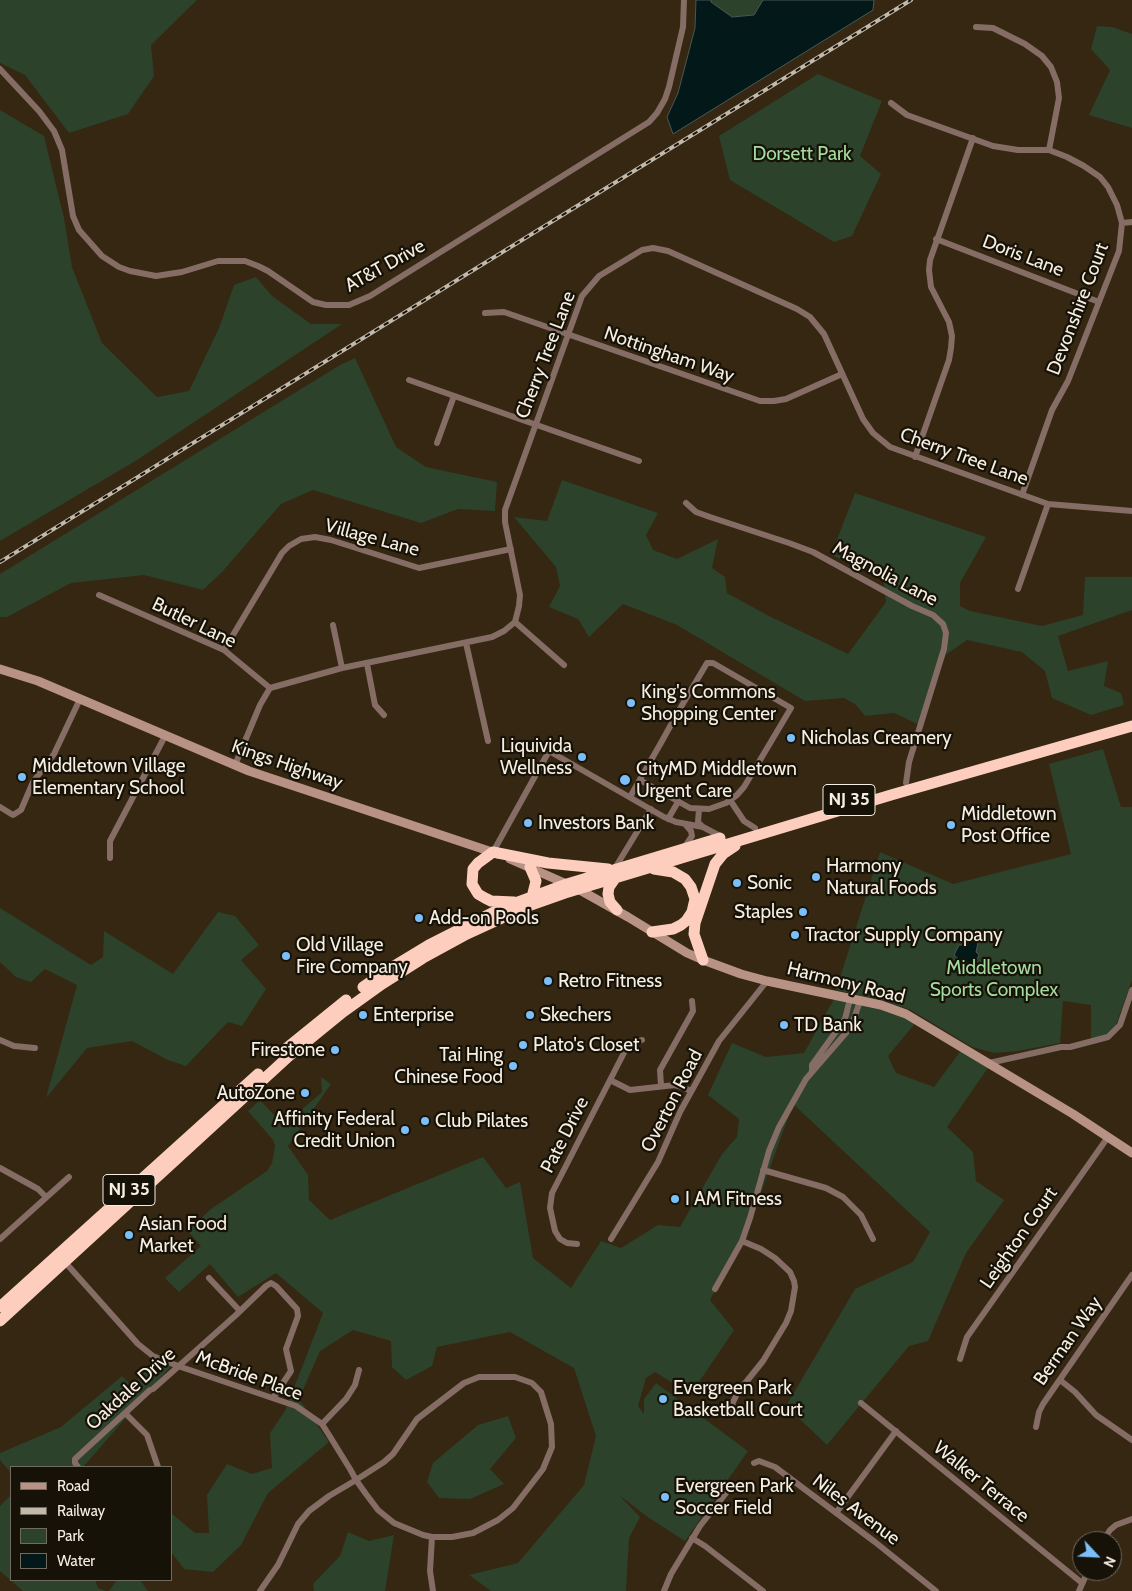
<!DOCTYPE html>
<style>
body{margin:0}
#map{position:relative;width:1132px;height:1591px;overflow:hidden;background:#352712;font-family:Cabin,sans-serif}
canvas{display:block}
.legend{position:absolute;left:10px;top:1466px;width:162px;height:115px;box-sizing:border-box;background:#171208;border:1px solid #706a5f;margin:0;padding:6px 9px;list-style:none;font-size:15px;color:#f6eee1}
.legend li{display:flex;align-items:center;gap:10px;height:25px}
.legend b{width:25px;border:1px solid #706a5f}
.north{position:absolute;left:1072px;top:1531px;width:50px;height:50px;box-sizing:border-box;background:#171208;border:1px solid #706a5f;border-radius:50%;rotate:115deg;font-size:14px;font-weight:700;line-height:20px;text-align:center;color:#f6eee1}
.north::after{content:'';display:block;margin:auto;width:18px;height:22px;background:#7bbef8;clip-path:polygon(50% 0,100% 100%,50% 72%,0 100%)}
</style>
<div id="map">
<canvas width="1132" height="1591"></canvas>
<ul class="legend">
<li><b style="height:6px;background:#b89385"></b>Road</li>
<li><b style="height:6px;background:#c2b9aa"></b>Railway</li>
<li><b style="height:14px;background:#2c422a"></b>Park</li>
<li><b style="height:14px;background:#021819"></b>Water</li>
</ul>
<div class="north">N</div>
</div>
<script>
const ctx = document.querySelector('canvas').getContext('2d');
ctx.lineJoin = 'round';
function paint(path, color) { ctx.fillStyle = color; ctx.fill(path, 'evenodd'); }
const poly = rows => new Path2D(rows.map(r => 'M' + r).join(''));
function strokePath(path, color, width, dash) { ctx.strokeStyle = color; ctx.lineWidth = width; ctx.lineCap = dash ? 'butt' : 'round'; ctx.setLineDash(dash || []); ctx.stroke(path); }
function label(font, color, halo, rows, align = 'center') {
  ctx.font = font + ' Cabin,sans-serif'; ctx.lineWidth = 4.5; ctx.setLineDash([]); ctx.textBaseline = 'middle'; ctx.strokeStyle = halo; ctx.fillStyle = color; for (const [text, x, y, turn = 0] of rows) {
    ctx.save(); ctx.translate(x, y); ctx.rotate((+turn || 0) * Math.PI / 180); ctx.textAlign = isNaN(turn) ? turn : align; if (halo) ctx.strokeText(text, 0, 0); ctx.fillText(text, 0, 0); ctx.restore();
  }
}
paint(poly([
 [0,0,197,0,151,45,154,76,128,114,69,133,25,75,0,63],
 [711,0,763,0,754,15,732,17,711,2],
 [1097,26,1112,27,1132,34,1132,128,1089,115,1110,70,1091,49],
 [818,74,882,101,860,156,881,174,852,236,834,242,730,180,719,136],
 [0,110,44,136,64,218,72,267,102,343,157,397,189,391,219,328,234,285,256,277,272,296,311,324,342,324,137,460,0,541],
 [355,358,396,447,426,467,497,482,495,511,458,509,421,523,313,490,281,504,222,572,203,590,144,575,71,583,7,617,0,617,0,574,340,365],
 [562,480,658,513,646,535,653,550,677,559,718,539,712,568,725,577,727,593,767,615,848,654,886,602,883,577,831,555,855,493,986,537,960,583,960,606,970,611,1042,626,1083,615,1085,577,1132,577,1132,610,1058,636,1068,671,1108,661,1104,686,1121,693,1124,705,1091,715,1052,698,1045,671,1022,652,967,640,944,656,920,725,894,713,865,716,856,705,844,698,805,701,677,625,623,604,589,637,578,619,549,607,560,586,556,567,514,517,547,521],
 [1103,749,1121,807,1132,807,1132,980,1112,1036,1091,1043,1091,1005,1063,1001,1060,1043,1018,1051,994,1053,972,1047,911,1010,882,1000,836,990,880,852,953,884,1071,854,1049,764],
 [0,908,91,965,103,957,104,931,173,974,218,912,235,916,259,945,241,960,266,989,242,1026,228,1022,186,1066,168,1060,132,1041,87,1048,46,1098,77,985,45,969,31,982,16,977,0,962],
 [835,997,904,1014,917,1021,888,1056,896,1073,934,1087,962,1049,990,1065,947,1127,973,1152,976,1181,1004,1200,966,1253,928,1341,909,1346,827,1445,786,1406,855,1289,913,1262,930,1232,793,1104,745,1237,710,1300,734,1330,691,1394,655,1372,646,1378,638,1406,644,1414,644,1399,656,1383,748,1451,685,1541,649,1518,619,1495,640,1517,629,1538,626,1591,491,1591,469,1575,518,1563,584,1485,596,1436,574,1368,510,1332,437,1347,432,1366,406,1380,392,1367,391,1341,353,1330,320,1351,299,1399,329,1442,268,1493,241,1545,213,1572,184,1569,171,1552,171,1513,195,1533,209,1533,207,1495,227,1464,252,1474,272,1468,270,1433,285,1411,323,1313,276,1273,238,1297,210,1264,179,1292,165,1278,201,1246,185,1228,190,1224,195,1224,211,1209,267,1171,272,1163,275,1146,273,1140,248,1111,260,1100,274,1115,293,1117,322,1092,321,1077,331,1084,288,1146,308,1175,309,1200,330,1220,483,1157,506,1188,520,1182,533,1258,571,1288,601,1241,621,1248,658,1225,680,1227,722,1154,737,1137,739,1119,708,1095,732,1043,766,1057,804,1053],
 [154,1360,171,1366,83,1467,11,1467,11,1473,0,1460,0,1453,61,1427,122,1376,132,1386],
 [508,1416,516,1438,490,1469,504,1484,470,1499,439,1498,427,1482,433,1463,478,1425],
 [11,1495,11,1580,95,1580,98,1588,106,1591,23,1591,0,1571,0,1506],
 [348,1532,369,1541,394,1535,385,1591,314,1591,313,1584,340,1556],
 [117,1580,140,1580,148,1591,109,1591]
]), '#2c422a');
const water = poly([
 [696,0,711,0,711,2,732,17,754,15,763,0,874,0,873,10,673,134,667,117,678,93,695,28,696,0],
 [968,938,978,943,976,952,979,955,974,965,962,962,954,955,959,945,963,945,968,938]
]);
paint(water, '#021819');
strokePath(water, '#4b5855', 1);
strokePath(poly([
 [976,27,993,28,1025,44,1042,56,1051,67,1057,82,1059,98,1049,150],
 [0,69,39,111,54,131,62,150,73,216,79,230,102,256,119,267,130,271,156,276,182,272,218,261,245,261,258,266,268,271,313,302,326,305,349,305,370,296,649,122,657,113,665,99,669,87,683,27,684,0],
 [891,103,907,115,993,146,1018,150,1049,150,1067,157,1084,166,1100,177,1108,187,1117,205,1122,223,1119,251,1068,381,1052,410,1022,495],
 [1122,223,1132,222],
 [936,239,1099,302],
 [485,313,504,312,760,401,774,401,786,399,842,374],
 [409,380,639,461],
 [437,443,454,396],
 [915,457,949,360,951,348,952,336,949,322,931,287,929,270,930,260,973,138],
 [686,503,696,512,710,517,789,543,813,552,912,606,933,615,943,624,946,633,944,649,909,762,906,783],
 [1018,589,1048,504],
 [99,595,224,650,270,688],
 [515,622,564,665],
 [333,625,342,668],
 [466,643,488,741],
 [224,650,282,553,289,546,301,539,315,537,331,540,419,568,511,549],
 [367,664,375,705,384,715],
 [235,765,260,705,270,688,342,668,492,637,504,631,515,622,519,606,520,595,505,522,505,510,582,296,599,276,642,250,653,248,668,251,797,309,810,317,824,334,863,419,873,433,890,447,1048,504,1132,511],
 [630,797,662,741,678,712,707,663,713,663,791,708,744,787,737,795,726,803,709,809,690,808,640,780],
 [730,800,744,821,755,828],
 [0,807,13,815,21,810,33,782,54,754,80,699],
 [699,809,698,822,703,827],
 [668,819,678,802],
 [684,848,692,836,691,831,685,824],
 [493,852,549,751,664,817,676,822,703,827,720,836],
 [110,858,110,841,165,736],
 [615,868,651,809],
 [0,1040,14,1046,35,1048],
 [989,1063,1061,1047,1070,1047,1108,1037,1120,1025,1132,990],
 [812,1072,812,1065,817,1058,845,1019,850,999],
 [610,1080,630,1090,675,1085,682,1087,691,1091],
 [661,1086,660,1070,693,1011,692,1001],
 [0,1168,38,1189,46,1197],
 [763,1170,826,1188,843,1197,861,1215,873,1239],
 [0,1239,69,1177],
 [611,1239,658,1162,680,1112,719,1041,767,981],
 [577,1244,567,1243,560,1239,555,1231,550,1208,552,1193,628,1045,642,1040],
 [64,1261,138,1344,153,1356,178,1366,296,1406,322,1424,329,1435,350,1469,356,1480,366,1494,378,1510,394,1523,423,1535,432,1537,452,1537,473,1533,498,1520,513,1508,543,1469,552,1447,551,1424,541,1392,532,1383,515,1377,479,1377,464,1383,417,1419,393,1454,384,1462,356,1480,329,1496,309,1511,298,1524,278,1565,260,1591],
 [209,1278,240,1311],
 [715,1289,742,1241,750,1218,769,1151,779,1127,806,1079,851,1027,860,1001],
 [960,1359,967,1337,1108,1137],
 [1060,1380,1075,1392,1096,1415,1132,1440],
 [861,1403,1082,1583],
 [731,1412,733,1402,738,1392,763,1361,786,1323,791,1311,795,1287,794,1281,790,1272,775,1258,761,1249,742,1241],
 [125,1413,147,1435,158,1467],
 [322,1424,346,1399,355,1385,359,1370],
 [1036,1427,1039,1412,1043,1404,1132,1275],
 [754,1463,759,1461,775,1467,875,1542,936,1591],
 [78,1467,75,1463,75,1459,150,1390,153,1389,236,1315,266,1286,271,1283,276,1286,297,1309,298,1316,286,1349,291,1371,273,1398],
 [836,1513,896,1431],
 [432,1537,430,1571,433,1591],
 [692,1538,705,1546,763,1591],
 [1103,1541,1110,1530,1116,1525,1132,1519],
 [664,1591,671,1574,700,1526,730,1488],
 [1079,1591,1088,1571]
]), '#856d65', 6);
strokePath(poly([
 [0,669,38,681,249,771,498,854],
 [510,859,578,889,628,917,687,953,703,960,741,974,767,981,881,1005,906,1014,1073,1114,1132,1153]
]), '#b89385', 9);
strokePath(poly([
 [530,867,536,881,532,897],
 [616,877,609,887,608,894,610,902,617,910],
 [514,902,491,901,485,898,478,894,472,884,473,869,478,863,493,852,548,863,608,869],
 [652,932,673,929,681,925,686,921,692,912,695,899,691,887,685,879,673,872,654,869],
 [703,960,694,934,695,923,715,864,723,854,735,846],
 [363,987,386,971,429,945,502,908,567,884,720,838],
 [283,1051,346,1000],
 [0,1307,258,1074],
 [0,1321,289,1056,343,1012,382,984,423,958,467,934,528,906,565,893,891,795,1132,726]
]), '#fdcebd', 11);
const rail = poly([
 [0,562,911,0]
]);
strokePath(rail, '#c2b9aa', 4);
strokePath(rail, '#171208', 2, [5.5]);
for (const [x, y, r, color] of [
 [631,703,5,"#7bbef8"],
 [791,738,5,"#7bbef8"],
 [582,757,5,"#7bbef8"],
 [22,777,5,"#7bbef8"],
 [625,780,6,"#7bbef8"],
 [528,823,5,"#7bbef8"],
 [951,825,5,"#7bbef8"],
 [816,877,5,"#7bbef8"],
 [737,883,5,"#7bbef8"],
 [803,912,5,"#7bbef8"],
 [419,918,5,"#7bbef8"],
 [795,935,5,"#7bbef8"],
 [286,956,5,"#7bbef8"],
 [548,981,5,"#7bbef8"],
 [363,1015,5,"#7bbef8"],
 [530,1015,5,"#7bbef8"],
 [784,1025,5,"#7bbef8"],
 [523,1045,5,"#7bbef8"],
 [335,1050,5,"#7bbef8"],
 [513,1066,5,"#7bbef8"],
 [305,1093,5,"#7bbef8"],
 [425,1121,5,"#7bbef8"],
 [405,1130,5,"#7bbef8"],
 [675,1199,5,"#7bbef8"],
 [129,1235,5,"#7bbef8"],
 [663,1399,5,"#7bbef8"],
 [665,1497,5,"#7bbef8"]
]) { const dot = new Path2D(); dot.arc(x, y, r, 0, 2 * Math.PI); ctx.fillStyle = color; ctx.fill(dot); strokePath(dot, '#171208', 2); }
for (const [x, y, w] of [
 [849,800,52],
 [129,1190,52]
]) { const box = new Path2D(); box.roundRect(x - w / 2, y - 15.5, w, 31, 4); ctx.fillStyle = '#171208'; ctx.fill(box); strokePath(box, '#f6eee1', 1); }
label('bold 18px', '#f6eee1', null, [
 ["NJ 35",849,800],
 ["NJ 35",129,1190]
]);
label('19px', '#a3dc9f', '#171208', [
 ["Dorsett Park",802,154],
 ["Middletown",994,968],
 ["Sports Complex",994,990]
]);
label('19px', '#f6eee1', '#171208', [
 ["Doris Lane",1023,256,21],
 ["AT&T Drive",385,266,-29],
 ["Devonshire Court",1078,309,-69],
 ["Cherry Tree Lane",546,355,-69],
 ["Nottingham Way",669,355,19],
 ["Cherry Tree Lane",964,457,20],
 ["Village Lane",372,538,15],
 ["Magnolia Lane",885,574,28],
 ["Butler Lane",194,623,26],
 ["Kings Highway",287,765,19],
 ["Harmony Road",846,983,14],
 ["Overton Road",672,1101,-63],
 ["Pate Drive",565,1135,-63],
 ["Leighton Court",1019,1238,-55],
 ["Berman Way",1068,1341,-55],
 ["McBride Place",249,1376,20],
 ["Oakdale Drive",131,1389,-42],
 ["Walker Terrace",981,1482,39],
 ["Niles Avenue",856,1510,37]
]);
label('19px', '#f6eee1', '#171208', [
 ["King's Commons",641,692],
 ["Shopping Center",641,714],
 ["Nicholas Creamery",801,738],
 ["Liquivida",572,746,"right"],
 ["Wellness",572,768,"right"],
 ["Middletown Village",32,766],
 ["Elementary School",32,788],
 ["CityMD Middletown",636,769],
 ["Urgent Care",636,791],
 ["Middletown",961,814],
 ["Post Office",961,836],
 ["Investors Bank",538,823],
 ["Harmony",826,866],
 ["Natural Foods",826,888],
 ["Sonic",747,883],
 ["Staples",793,912,"right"],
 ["Add-on Pools",429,918],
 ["Tractor Supply Company",805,935],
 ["Old Village",296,945],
 ["Fire Company",296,967],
 ["Retro Fitness",558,981],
 ["Enterprise",373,1015],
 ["Skechers",540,1015],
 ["TD Bank",794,1025],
 ["Plato's Closet",533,1045],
 ["Firestone",325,1050,"right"],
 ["Tai Hing",503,1055,"right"],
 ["Chinese Food",503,1077,"right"],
 ["AutoZone",295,1093,"right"],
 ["Affinity Federal",395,1119,"right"],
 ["Credit Union",395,1141,"right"],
 ["Club Pilates",435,1121],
 ["I AM Fitness",685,1199],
 ["Asian Food",139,1224],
 ["Market",139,1246],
 ["Evergreen Park",673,1388],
 ["Basketball Court",673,1410],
 ["Evergreen Park",675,1486],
 ["Soccer Field",675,1508]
], 'left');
</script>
